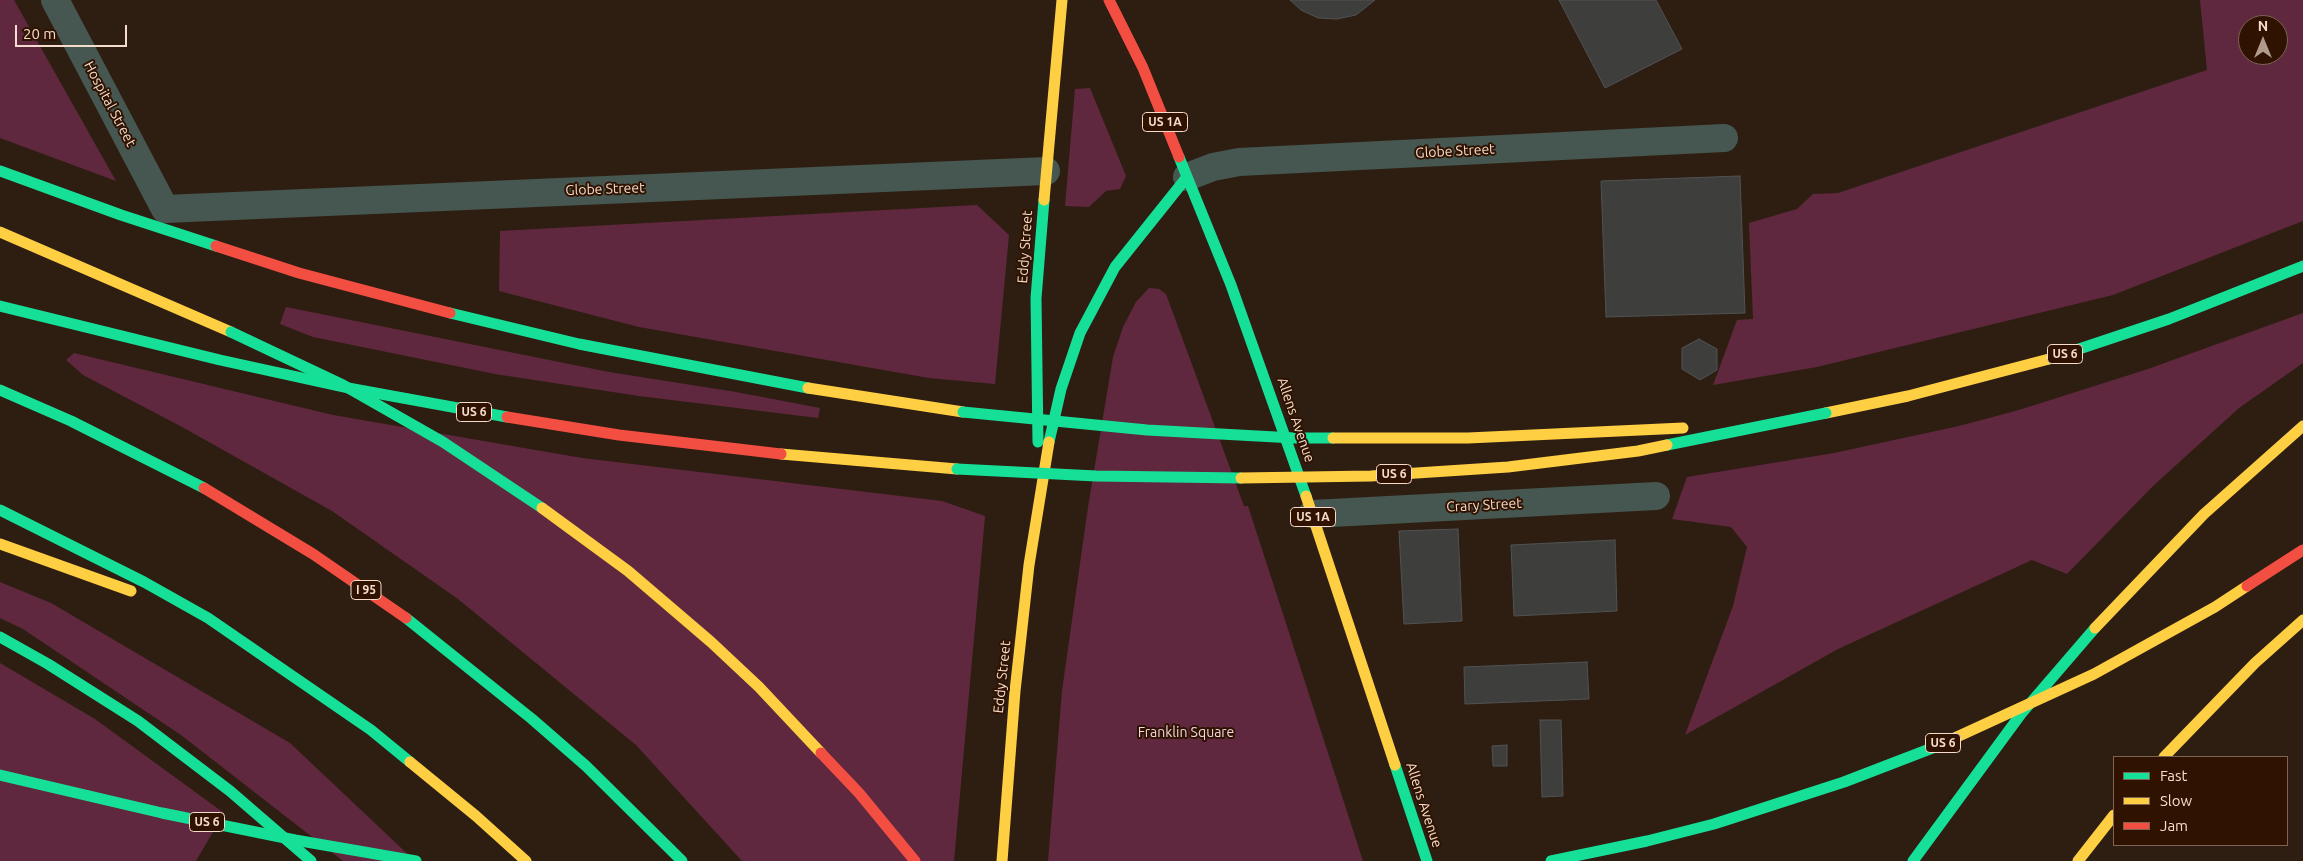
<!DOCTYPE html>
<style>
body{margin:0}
#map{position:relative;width:2303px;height:861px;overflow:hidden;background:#2e1e12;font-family:Ubuntu,sans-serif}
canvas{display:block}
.legend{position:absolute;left:2113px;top:756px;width:175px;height:90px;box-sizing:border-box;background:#2f1300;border:1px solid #7e6352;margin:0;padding:6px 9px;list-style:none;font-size:15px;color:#f5dccc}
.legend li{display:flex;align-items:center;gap:10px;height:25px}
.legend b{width:25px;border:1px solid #7e6352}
.north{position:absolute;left:2238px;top:15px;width:50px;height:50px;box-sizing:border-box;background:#2f1300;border:1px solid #7e6352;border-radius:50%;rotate:0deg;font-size:14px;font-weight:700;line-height:20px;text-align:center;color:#f5dccc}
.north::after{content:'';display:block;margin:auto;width:18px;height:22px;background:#af9a8b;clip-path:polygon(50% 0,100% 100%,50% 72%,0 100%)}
.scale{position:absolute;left:15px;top:25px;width:112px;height:22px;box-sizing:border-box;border:2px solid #f5dccc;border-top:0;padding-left:6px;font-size:15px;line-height:18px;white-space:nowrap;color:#f5dccc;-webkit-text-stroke:4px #2f1300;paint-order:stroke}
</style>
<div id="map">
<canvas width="2303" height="861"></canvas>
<ul class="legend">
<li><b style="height:6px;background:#16e098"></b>Fast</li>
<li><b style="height:6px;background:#ffcf43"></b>Slow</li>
<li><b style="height:6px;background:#f24e42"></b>Jam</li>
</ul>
<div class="north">N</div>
<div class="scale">20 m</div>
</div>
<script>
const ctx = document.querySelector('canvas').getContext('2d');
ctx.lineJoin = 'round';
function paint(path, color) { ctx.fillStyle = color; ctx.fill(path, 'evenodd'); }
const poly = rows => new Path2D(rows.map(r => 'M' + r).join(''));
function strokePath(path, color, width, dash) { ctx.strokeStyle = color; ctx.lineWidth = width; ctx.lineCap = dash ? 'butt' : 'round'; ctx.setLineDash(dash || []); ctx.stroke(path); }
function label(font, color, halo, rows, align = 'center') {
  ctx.font = font + ' Ubuntu,sans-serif'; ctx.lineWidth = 4; ctx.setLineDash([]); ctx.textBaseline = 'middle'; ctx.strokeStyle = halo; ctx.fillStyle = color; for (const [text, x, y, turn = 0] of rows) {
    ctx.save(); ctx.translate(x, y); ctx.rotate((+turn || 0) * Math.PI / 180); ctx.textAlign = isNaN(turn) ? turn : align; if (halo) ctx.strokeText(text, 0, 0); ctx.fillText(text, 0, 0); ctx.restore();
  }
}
paint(poly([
 [0,0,14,0,116,181,0,138],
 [2200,0,2303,0,2303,221,2113,295,1817,367,1713,385,1737,320,1753,319,1749,223,1797,209,1813,194,1838,193,2207,70],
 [2248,25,2278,25,2278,55,2248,55],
 [1090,88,1126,176,1120,189,1106,191,1089,207,1065,206,1075,89],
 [977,205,1009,235,995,384,929,378,639,327,499,291,500,231],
 [1149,288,1159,289,1166,294,1244,506,1248,506,1363,861,1048,861,1062,691,1088,507,1113,357,1123,327,1136,302],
 [286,307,609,372,736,392,820,408,818,418,639,396,495,374,313,337,280,324],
 [2303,313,2303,363,2239,408,2153,486,2067,574,2032,560,1838,649,1685,735,1733,606,1747,547,1731,527,1672,519,1687,477,1834,453,1959,426,2019,410,2148,369],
 [74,353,333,415,582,458,942,501,985,516,954,861,742,861,636,745,458,599,332,511,184,428,83,375,66,360],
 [0,582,51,603,290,743,415,861,343,861,181,735,23,629,0,618],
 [0,663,95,719,224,813,196,861,0,861]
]), '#60283e');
const building = poly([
 [1290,0,1375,0,1356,15,1337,19,1318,18,1301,10,1290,0],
 [1559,0,1656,0,1682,49,1605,88,1559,0],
 [1740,176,1745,313,1606,317,1601,181,1740,176],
 [1699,339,1717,349,1717,370,1700,380,1682,369,1682,348,1699,339],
 [1458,529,1462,621,1404,624,1399,531,1458,529],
 [1615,540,1617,611,1514,616,1511,545,1615,540],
 [1587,662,1589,699,1465,704,1464,667,1587,662],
 [1540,720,1561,720,1563,796,1542,797,1540,720],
 [1507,745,1507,766,1493,766,1492,746,1507,745]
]);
paint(building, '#3e3e3d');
strokePath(building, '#505253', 1);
strokePath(poly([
 [55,0,165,209,1046,171],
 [1187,177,1213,167,1239,162,1724,138],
 [1312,514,1656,496]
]), '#455750', 28);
strokePath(poly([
 [1179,157,1231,285,1306,496],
 [0,171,121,215,216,246],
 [0,306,220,360,348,388,507,417],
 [450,313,579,344,808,388],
 [2049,359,2169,319,2303,266],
 [0,390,71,421,204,488],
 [1038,442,1036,298,1044,200],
 [1049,442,1061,389,1080,333,1115,267,1187,177],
 [0,510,144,582,208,618,371,730,410,762],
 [406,618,532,719,586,766,682,861],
 [0,637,48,664,138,721,230,791,311,861],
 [1395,765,1427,861],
 [1551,861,1647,841,1714,824,1844,782,1935,747],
 [1913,861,2021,714,2095,628]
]), '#16e098', 11);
strokePath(poly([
 [1044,200,1062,0],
 [0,232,231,332],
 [808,388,963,412],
 [1826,413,1908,396,2049,359],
 [781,454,957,469],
 [1306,496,1395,765],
 [0,544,131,591],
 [2095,628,2204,514,2303,426],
 [1935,747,2094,674,2215,607,2247,586],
 [2164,757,2255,663,2303,620],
 [410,762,476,816,526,861],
 [1002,861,1015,691,1029,565,1049,442],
 [2078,861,2114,815]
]), '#ffcf43', 11);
strokePath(poly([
 [1109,0,1143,68,1179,157],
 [216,246,299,273,450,313],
 [507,417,619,435,781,454],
 [204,488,313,554,406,618],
 [2247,586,2303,550]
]), '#f24e42', 11);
strokePath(poly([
 [231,332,343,385,443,442,542,508],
 [963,412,1147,430,1294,438,1333,438],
 [1667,445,1826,413],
 [957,469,1096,476,1241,478],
 [0,775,162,813,295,840,416,861]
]), '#16e098', 11);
strokePath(poly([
 [1333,438,1468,438,1683,428],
 [1241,478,1371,476,1508,467,1638,451,1667,445],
 [542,508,628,571,711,642,759,687,821,753]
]), '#ffcf43', 11);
strokePath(poly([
 [821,753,859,793,915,861]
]), '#f24e42', 11);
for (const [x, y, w] of [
 [1165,122,45],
 [2065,354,35],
 [474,412,35],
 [1394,474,35],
 [1313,517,45],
 [366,590,30],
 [1943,743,35],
 [207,822,35]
]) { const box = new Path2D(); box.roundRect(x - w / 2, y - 9.5, w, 19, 4); ctx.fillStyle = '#2f1300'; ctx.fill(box); strokePath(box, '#f5dccc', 1); }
label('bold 12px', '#f5dccc', null, [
 ["US 1A",1165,122],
 ["US 6",2065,354],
 ["US 6",474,412],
 ["US 6",1394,474],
 ["US 1A",1313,517],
 ["I 95",366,590],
 ["US 6",1943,743],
 ["US 6",207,822]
]);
label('14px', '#f5dccc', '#2f1300', [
 ["Hospital Street",110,104,62],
 ["Globe Street",1455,151,-3],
 ["Globe Street",605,189,-2],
 ["Eddy Street",1025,247,-86],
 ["Allens Avenue",1296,420,71],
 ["Crary Street",1484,505,-3],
 ["Eddy Street",1002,677,-84],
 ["Allens Avenue",1424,805,72]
]);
label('14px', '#f0d6df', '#2f1300', [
 ["Franklin Square",1186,732]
]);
</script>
